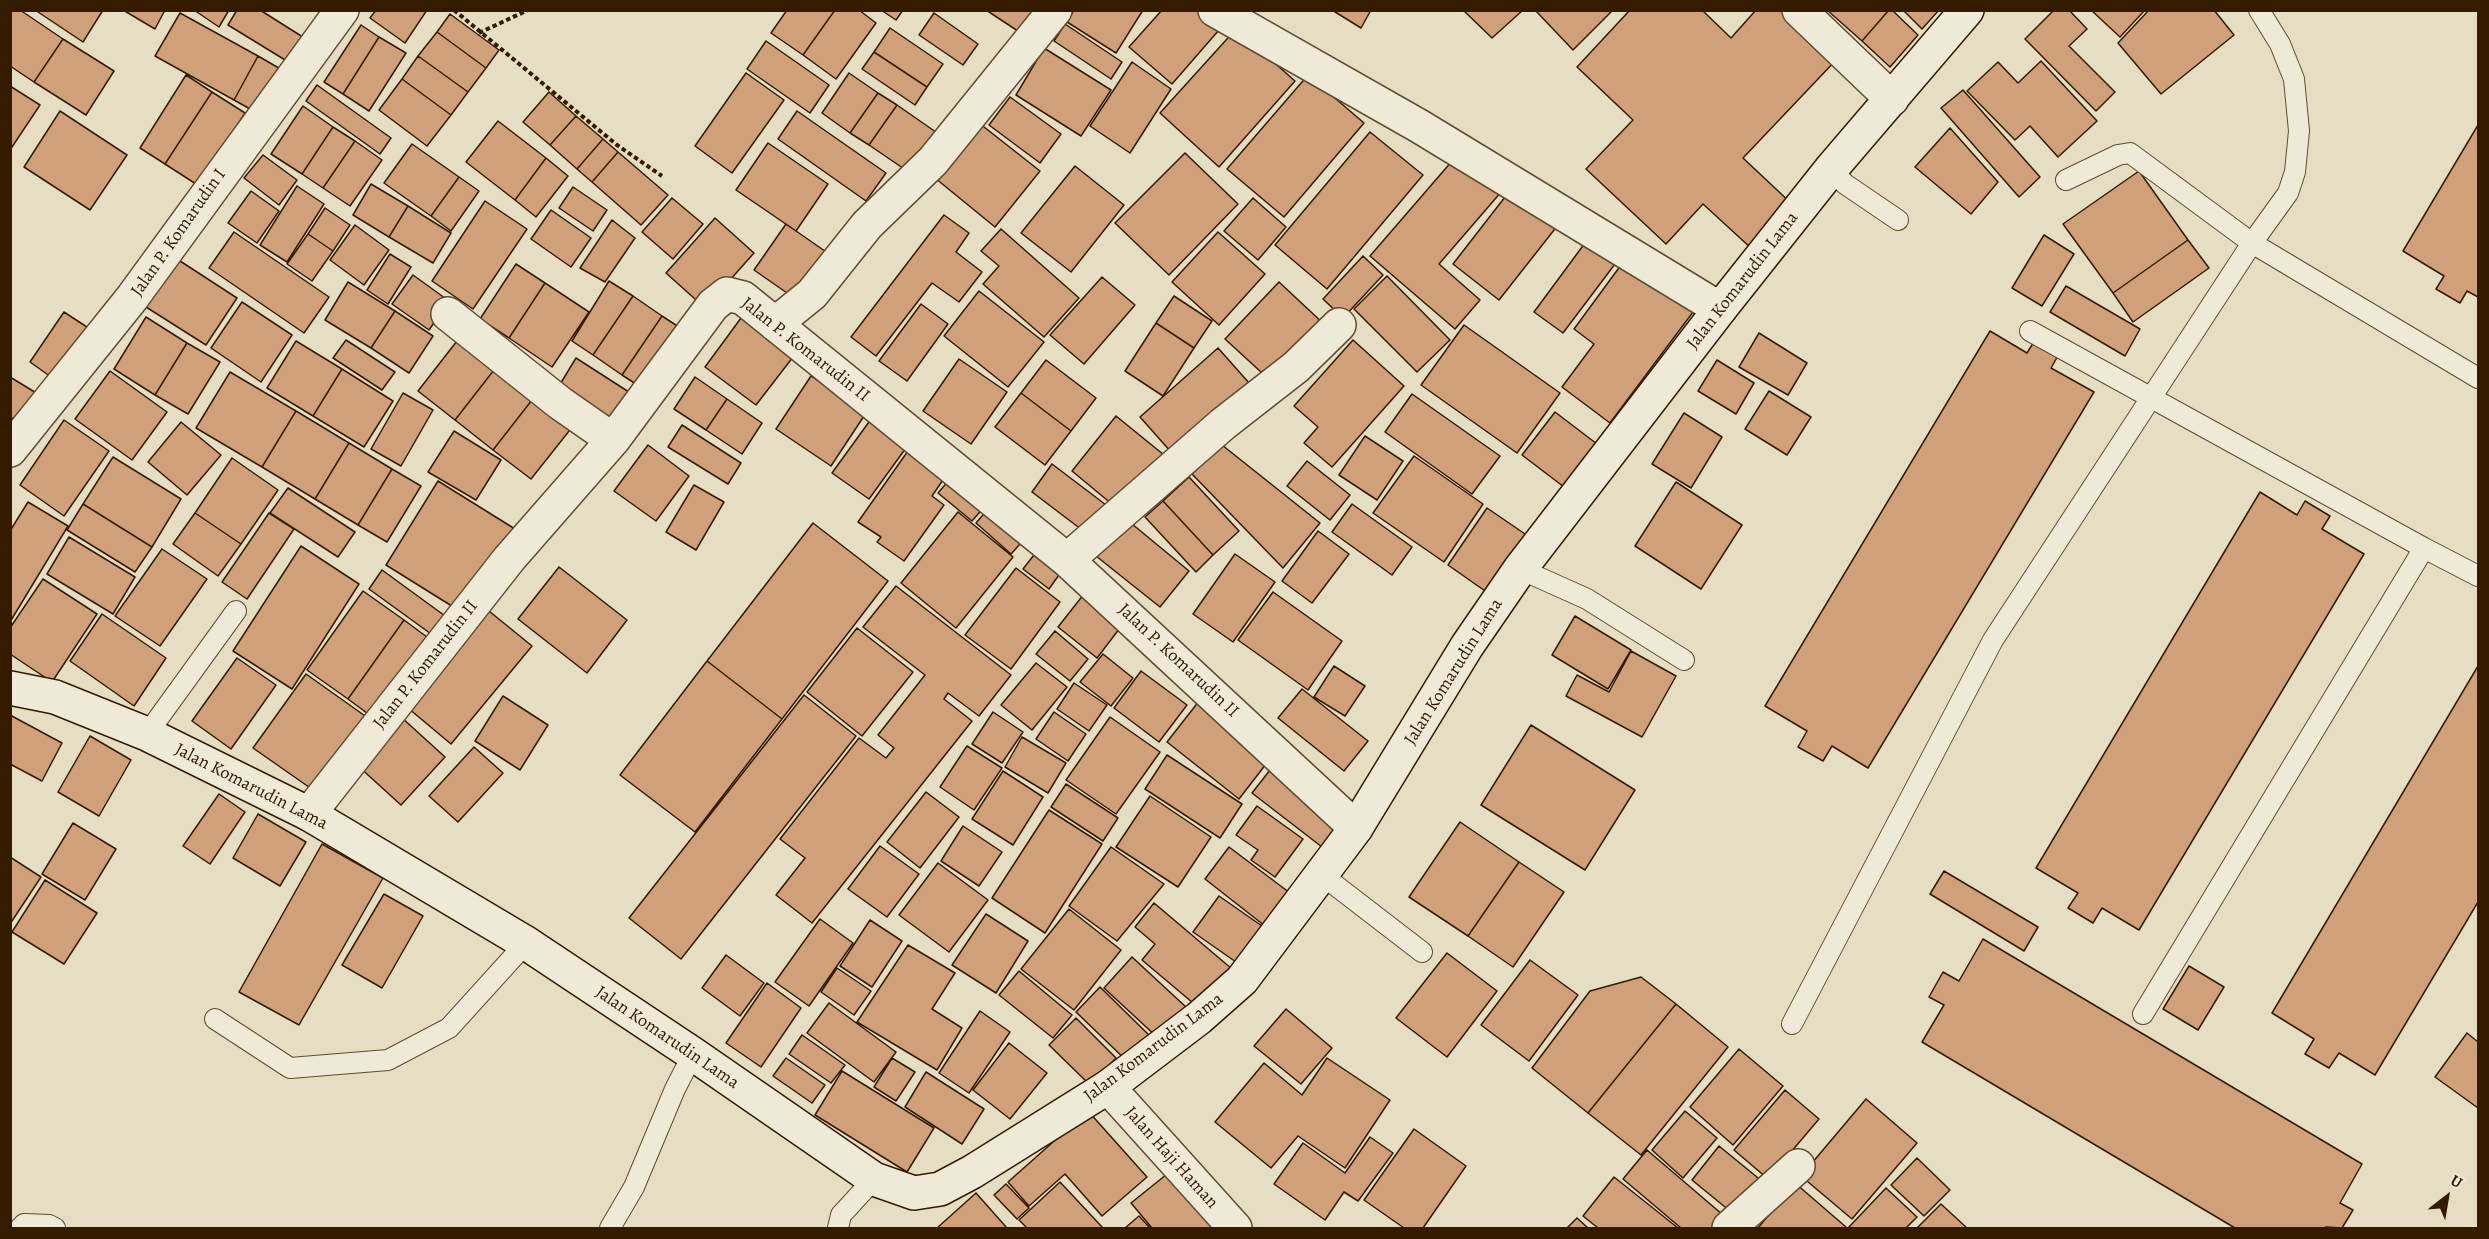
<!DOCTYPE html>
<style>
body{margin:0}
#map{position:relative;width:2489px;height:1239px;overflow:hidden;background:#e6dec3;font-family:Alegreya,serif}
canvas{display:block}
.frame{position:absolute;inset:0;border:12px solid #341b00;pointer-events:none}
.north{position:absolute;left:2417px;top:1167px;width:60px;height:60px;-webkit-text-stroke:4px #efead8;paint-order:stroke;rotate:31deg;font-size:16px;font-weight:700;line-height:24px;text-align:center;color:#341b00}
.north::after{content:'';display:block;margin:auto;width:21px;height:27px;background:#341b00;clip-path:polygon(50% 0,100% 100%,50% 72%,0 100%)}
</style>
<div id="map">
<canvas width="2489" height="1239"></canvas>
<div class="frame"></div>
<div class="north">U</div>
</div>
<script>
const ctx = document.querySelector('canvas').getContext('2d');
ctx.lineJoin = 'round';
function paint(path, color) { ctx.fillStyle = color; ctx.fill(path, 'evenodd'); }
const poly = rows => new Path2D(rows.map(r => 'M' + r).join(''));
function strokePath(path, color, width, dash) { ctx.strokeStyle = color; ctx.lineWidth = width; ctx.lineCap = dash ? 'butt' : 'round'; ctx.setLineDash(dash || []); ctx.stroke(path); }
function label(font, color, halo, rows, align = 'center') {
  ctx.font = font + ' Alegreya,serif'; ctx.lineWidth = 5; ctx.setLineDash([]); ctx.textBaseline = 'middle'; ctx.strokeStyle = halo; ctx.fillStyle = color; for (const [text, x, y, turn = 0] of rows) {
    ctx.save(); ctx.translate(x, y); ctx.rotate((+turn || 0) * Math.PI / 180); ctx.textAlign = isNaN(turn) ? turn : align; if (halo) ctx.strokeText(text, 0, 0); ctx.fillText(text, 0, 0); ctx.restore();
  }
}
const building = poly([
 [10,10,20,10,63,39,34,82,10,66,10,10],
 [35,10,103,10,83,42,35,10],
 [123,10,165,10,155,29,123,10],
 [194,10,229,10,219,27,194,10],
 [237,10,260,10,306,39,290,63,228,25,237,10],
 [376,10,427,10,405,43,370,18,376,10],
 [787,10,835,10,803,55,771,33,787,10],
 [835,10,859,10,876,23,836,79,803,55,835,10],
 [881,10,903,10,896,20,881,10],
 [986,10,1048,10,1030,39,986,10],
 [1074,10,1143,10,1116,53,1067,22,1074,10],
 [1162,10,1196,10,1219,30,1172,84,1129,47,1162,10],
 [1332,10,1371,10,1361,28,1332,10],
 [1463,10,1523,10,1492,38,1463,10],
 [1535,10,1613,10,1573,50,1535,10],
 [1630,10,1702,10,1731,38,1756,10,1785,10,1837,59,1743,158,1793,205,1752,249,1703,204,1666,244,1586,169,1633,120,1577,67,1630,10],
 [1827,10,1889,10,1862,41,1827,10],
 [1889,10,1892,10,1918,35,1890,67,1862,41,1889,10],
 [1903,10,1939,10,1922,29,1903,10],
 [2054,10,2069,10,2087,29,2069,46,2115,92,2096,111,2025,39,2054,10],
 [2091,10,2145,10,2120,37,2091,10],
 [2149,10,2214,10,2234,35,2161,94,2118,43,2149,10],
 [180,13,258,56,234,100,155,56,180,13],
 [934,13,978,44,963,65,919,35,934,13],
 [450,14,499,50,486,68,437,32,450,14],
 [1065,24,1122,62,1111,79,1054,41,1065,24],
 [361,25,379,37,343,94,324,82,361,25],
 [890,28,943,64,927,87,874,52,890,28],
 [1236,29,1295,81,1219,167,1160,113,1236,29],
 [437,32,486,68,468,92,418,56,437,32],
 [379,37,406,53,369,111,343,94,379,37],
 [63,39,114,71,86,115,34,82,63,39],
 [766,41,829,85,810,113,747,69,766,41],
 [1044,48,1111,90,1081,136,1016,95,1044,48],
 [874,52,927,87,915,105,862,69,874,52],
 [258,56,284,71,261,115,234,100,258,56],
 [418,56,468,92,451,115,402,79,418,56],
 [2041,61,2097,121,2058,157,2030,126,2015,140,1967,91,1998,62,2018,83,2041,61],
 [1132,62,1171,89,1130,153,1090,126,1132,62],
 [746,73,784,100,732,173,695,146,746,73],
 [849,73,878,93,850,133,822,113,849,73],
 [186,75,212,92,165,164,140,148,186,75],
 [1308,75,1364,123,1284,217,1227,169,1308,75],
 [402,79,451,115,427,146,379,110,402,79],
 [317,85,391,138,380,154,306,101,317,85],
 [10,86,40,105,10,150,10,86],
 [1963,90,2040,177,2019,197,1941,108,1963,90],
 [212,92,245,113,199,186,165,164,212,92],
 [549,92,576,116,550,145,523,122,549,92],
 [878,93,897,105,869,145,850,133,878,93],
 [1010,97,1061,134,1040,163,989,125,1010,97],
 [897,105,943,137,916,177,869,145,897,105],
 [303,106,333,127,302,174,271,154,303,106],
 [60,111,127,155,90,210,24,167,60,111],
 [797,111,886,173,866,201,778,139,797,111],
 [576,116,603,139,577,169,550,145,576,116],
 [498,121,546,158,515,200,466,162,498,121],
 [979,123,1040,171,995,227,935,178,979,123],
 [2478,125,2478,297,2467,291,2460,303,2436,289,2444,276,2403,251,2478,125],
 [333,127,355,141,323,188,302,174,333,127],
 [1950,128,1998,182,1971,214,1915,167,1950,128],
 [1370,132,1423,175,1327,289,1275,245,1370,132],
 [603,139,618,152,592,182,577,169,603,139],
 [355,141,382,160,350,206,323,188,355,141],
 [768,143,828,184,796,231,736,190,768,143],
 [412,144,459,177,431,216,384,183,412,144],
 [618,152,668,195,641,225,592,182,618,152],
 [1185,153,1238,204,1169,275,1115,223,1185,153],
 [1459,153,1502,191,1439,264,1480,300,1455,329,1370,256,1459,153],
 [263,155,297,180,279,205,244,178,263,155],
 [546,158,568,176,536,217,515,200,546,158],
 [1075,166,1124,205,1071,272,1021,233,1075,166],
 [2139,171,2188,240,2113,293,2063,224,2139,171],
 [459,177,479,191,451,231,431,216,459,177],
 [371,184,408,206,389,237,353,215,371,184],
 [297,186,324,204,287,262,260,245,297,186],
 [573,187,607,210,593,231,559,208,573,187],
 [1512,188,1558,225,1499,300,1453,264,1512,188],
 [251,191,279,211,257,243,228,223,251,191],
 [672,198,703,224,673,259,642,232,672,198],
 [1253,198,1286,227,1258,260,1224,231,1253,198],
 [485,201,527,229,473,309,432,281,485,201],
 [408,206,451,233,433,263,389,237,408,206],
 [325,208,350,225,333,251,308,234,325,208],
 [551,210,591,238,571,267,531,239,551,210],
 [944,215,969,233,956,252,982,272,959,302,932,283,876,356,851,337,944,215],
 [715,218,754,253,705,308,666,273,715,218],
 [612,220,635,238,605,282,580,268,612,220],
 [786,224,832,256,800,302,754,270,786,224],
 [355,225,389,250,364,285,330,260,355,225],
 [1001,229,1079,298,1044,337,983,284,999,266,981,251,1001,229],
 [234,232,329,297,304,333,209,268,234,232],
 [1218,232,1265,274,1219,325,1172,282,1218,232],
 [308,234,333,251,312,281,287,264,308,234],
 [2044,235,2074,254,2042,306,2012,288,2044,235],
 [2188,240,2209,268,2133,322,2113,293,2188,240],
 [1585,243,1615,264,1563,333,1534,312,1585,243],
 [390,254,411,267,388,304,367,290,390,254],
 [1363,256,1383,275,1343,318,1323,299,1363,256],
 [177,259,237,298,206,345,146,307,177,259],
 [1624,261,1693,312,1610,423,1562,387,1594,344,1574,329,1624,261],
 [516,264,545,283,509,338,480,319,516,264],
 [413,275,449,301,429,330,392,304,413,275],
 [1387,276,1450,340,1417,372,1354,309,1387,276],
 [1102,277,1135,305,1084,364,1050,335,1102,277],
 [609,281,633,296,593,355,572,341,609,281],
 [348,282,395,311,371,348,325,320,348,282],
 [1279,282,1326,326,1273,383,1225,339,1279,282],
 [545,283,589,312,552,367,509,338,545,283],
 [2066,286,2140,329,2125,356,2050,312,2066,286],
 [979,291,1044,342,1008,387,944,336,979,291],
 [633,296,662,316,622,375,593,355,633,296],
 [1174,296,1212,321,1194,348,1156,323,1174,296],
 [242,302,292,335,261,382,211,348,242,302],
 [921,304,948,324,907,381,879,361,921,304],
 [395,311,433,336,409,373,371,348,395,311],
 [64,312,93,331,58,382,30,362,64,312],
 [662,316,685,331,645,390,622,375,662,316],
 [146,317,187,343,155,395,114,369,146,317],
 [741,318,793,357,756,405,705,367,741,318],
 [1156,323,1194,348,1163,396,1125,371,1156,323],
 [1464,325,1560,393,1517,453,1421,385,1464,325],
 [1990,331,2027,353,2035,340,2059,354,2051,368,2094,392,1868,768,1832,746,1823,761,1798,747,1807,731,1765,706,1990,331],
 [464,332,501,361,455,420,418,391,464,332],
 [1759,333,1807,363,1788,395,1739,367,1759,333],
 [346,340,395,372,382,390,333,358,346,340],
 [1353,340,1404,386,1332,467,1304,443,1318,427,1294,406,1353,340],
 [296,341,342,369,313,416,267,388,296,341],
 [187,343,220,362,188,414,155,395,187,343],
 [1218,348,1258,393,1179,461,1140,417,1218,348],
 [576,358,632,394,614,422,559,386,576,358],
 [959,359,1007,392,971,444,923,411,959,359],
 [1046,360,1096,398,1071,431,1021,393,1046,360],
 [1717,360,1754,383,1736,414,1698,391,1717,360],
 [501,361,539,391,493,450,455,420,501,361],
 [342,369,393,401,364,447,313,416,342,369],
 [110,371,167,412,132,460,75,419,110,371],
 [230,372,296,411,262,467,196,428,230,372],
 [811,376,866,413,831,466,776,429,811,376],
 [10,377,38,394,21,423,10,417,10,377],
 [695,377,727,399,706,430,674,409,695,377],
 [539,391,577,421,531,479,493,450,539,391],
 [1769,391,1811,417,1787,455,1745,429,1769,391],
 [403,393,433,410,401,466,371,449,403,393],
 [1021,393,1071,431,1045,465,995,427,1021,393],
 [1412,394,1500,456,1472,494,1385,432,1412,394],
 [727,399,762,423,742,454,706,430,727,399],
 [296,411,349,443,315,499,262,467,296,411],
 [1555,412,1597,444,1564,487,1522,455,1555,412],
 [1684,413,1722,437,1691,488,1652,464,1684,413],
 [874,415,911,441,869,499,832,473,874,415],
 [1116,416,1164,455,1119,510,1072,471,1116,416],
 [64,420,109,451,64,516,20,485,64,420],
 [181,422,221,455,187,495,148,462,181,422],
 [682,425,741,463,728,484,668,447,682,425],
 [454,431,501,460,476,500,428,472,454,431],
 [1365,436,1403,461,1377,500,1339,475,1365,436],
 [349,443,392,469,358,525,315,499,349,443],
 [648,445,689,476,656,521,614,491,648,445],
 [1222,445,1320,523,1283,568,1192,474,1222,445],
 [910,448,947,474,932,496,944,505,904,561,877,542,881,537,858,522,910,448],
 [1414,456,1483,504,1444,562,1373,513,1414,456],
 [113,457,181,499,152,547,83,504,113,457],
 [232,458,278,490,241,544,195,513,232,458],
 [1307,461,1350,495,1330,520,1287,486,1307,461],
 [1052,464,1110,508,1090,536,1032,492,1052,464],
 [392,469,421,486,387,542,358,525,392,469],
 [956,472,990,500,972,521,938,493,956,472],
 [1189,477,1239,531,1213,555,1163,501,1189,477],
 [438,481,515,529,463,613,386,565,438,481],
 [1676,482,1742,525,1701,589,1635,546,1676,482],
 [694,485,724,502,696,550,666,532,694,485],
 [288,488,355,532,338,557,270,513,288,488],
 [2260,492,2297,515,2305,501,2330,516,2322,529,2364,554,2139,930,2102,908,2093,923,2068,908,2078,893,2036,868,2260,492],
 [1163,501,1213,555,1196,572,1145,517,1163,501],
 [28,502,68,526,10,622,10,531,28,502],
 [994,502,1030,533,1011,554,976,523,994,502],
 [83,504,152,547,135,572,67,530,83,504],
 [1352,504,1412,547,1392,575,1332,532,1352,504],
 [1487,508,1528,536,1488,593,1448,565,1487,508],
 [958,512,1013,557,956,628,901,583,958,512],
 [195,513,241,544,218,576,173,544,195,513],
 [269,513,294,529,247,599,222,582,269,513],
 [1126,519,1189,571,1160,607,1096,556,1126,519],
 [813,523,888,581,782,719,707,661,813,523],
 [1318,531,1349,554,1312,603,1282,581,1318,531],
 [69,537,135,577,113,614,47,574,69,537],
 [301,546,359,584,292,689,233,651,301,546],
 [1041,546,1066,565,1049,589,1023,569,1041,546],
 [162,549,207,579,160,646,115,616,162,549],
 [1235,554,1275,582,1233,642,1193,614,1235,554],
 [559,567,627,620,587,673,518,619,559,567],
 [1016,568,1060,602,1011,669,965,635,1016,568],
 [382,570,452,621,438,639,369,589,382,570],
 [43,579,97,614,52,682,10,654,10,628,43,579],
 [896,586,1011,675,979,716,948,693,944,699,972,721,812,923,776,895,805,858,780,839,859,738,886,758,894,748,878,735,925,675,863,627,896,586],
 [363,591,404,620,348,699,307,670,363,591],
 [1273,592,1342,641,1308,690,1238,640,1273,592],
 [1084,594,1123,624,1097,658,1058,627,1084,594],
 [489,611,532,646,451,744,408,708,489,611],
 [102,614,166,658,134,706,70,661,102,614],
 [1575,616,1631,650,1608,689,1552,655,1575,616],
 [404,620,431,640,375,719,348,699,404,620],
 [857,628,913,672,862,736,807,692,857,628],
 [1055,631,1088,659,1070,681,1036,654,1055,631],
 [1631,651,1676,676,1642,737,1566,696,1577,675,1609,692,1631,651],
 [1103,654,1133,678,1111,706,1080,682,1103,654],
 [237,658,276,685,231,749,192,721,237,658],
 [707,661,782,719,695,832,620,775,707,661],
 [1036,663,1067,687,1032,730,1001,705,1036,663],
 [1334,666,1365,686,1345,716,1314,697,1334,666],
 [2478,666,2478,902,2375,1075,2339,1053,2329,1068,2305,1054,2314,1039,2272,1013,2478,666],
 [1141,671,1187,705,1159,742,1114,708,1141,671],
 [306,674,368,718,316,792,253,748,306,674],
 [1074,683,1107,705,1089,731,1057,709,1074,683],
 [1302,689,1368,741,1344,771,1278,718,1302,689],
 [804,695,856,736,681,959,629,918,804,695],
 [503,696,548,725,520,770,475,741,503,696],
 [1203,696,1273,755,1239,799,1167,742,1203,696],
 [993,712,1023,732,1002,763,972,744,993,712],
 [1054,712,1086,734,1068,761,1036,739,1054,712],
 [10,715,62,743,42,781,10,764,10,715],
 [401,717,445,757,401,805,357,765,401,717],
 [1110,717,1160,752,1116,814,1066,780,1110,717],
 [1531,725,1635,790,1585,870,1481,805,1531,725],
 [90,736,131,760,99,816,58,792,90,736],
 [1022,737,1066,763,1048,793,1005,767,1022,737],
 [967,746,1002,768,974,810,940,787,967,746],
 [474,747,503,773,458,822,429,796,474,747],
 [1167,755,1242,804,1220,838,1145,789,1167,755],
 [1274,765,1343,820,1322,847,1252,793,1274,765],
 [1003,771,1043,797,1013,845,972,819,1003,771],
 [1066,784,1118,818,1103,841,1051,807,1066,784],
 [926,792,959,817,920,868,887,842,926,792],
 [219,794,245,812,210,864,183,846,219,794],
 [1150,796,1211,837,1178,887,1116,847,1150,796],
 [1257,806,1303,839,1275,877,1251,860,1258,850,1236,835,1257,806],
 [1049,810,1102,844,1045,933,992,898,1049,810],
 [258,814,306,842,280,886,233,858,258,814],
 [1460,822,1519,862,1468,936,1409,897,1460,822],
 [73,823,116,849,85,900,42,874,73,823],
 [963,826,1002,852,979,886,941,861,963,826],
 [322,844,383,878,299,1025,239,992,322,844],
 [880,846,919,874,887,917,848,889,880,846],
 [1111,847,1164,884,1117,941,1069,906,1111,847],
 [1229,847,1290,893,1265,926,1205,879,1229,847],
 [10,857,41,877,10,924,10,857],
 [1519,862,1564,892,1513,967,1468,936,1519,862],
 [938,863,988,900,949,952,899,915,938,863],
 [1944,871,2038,927,2024,951,1930,894,1944,871],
 [45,880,97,913,64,964,12,932,45,880],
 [384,894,423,916,382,988,342,965,384,894],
 [1219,896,1262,926,1236,962,1193,932,1219,896],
 [1154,903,1232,969,1199,1008,1142,960,1155,944,1135,927,1154,903],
 [1069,909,1121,950,1074,1010,1021,969,1069,909],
 [986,914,1028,941,996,993,952,965,986,914],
 [820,919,853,943,809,1006,775,982,820,919],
 [870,920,902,941,872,987,840,966,870,920],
 [1983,939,2362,1164,2340,1203,2353,1210,2342,1228,2326,1227,2324,1228,2235,1228,1922,1042,1944,1005,1929,997,1943,972,1959,981,1983,939],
 [908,945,955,973,932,1009,962,1028,937,1070,857,1022,908,945],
 [1447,953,1497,991,1447,1057,1396,1018,1447,953],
 [726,955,764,983,740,1016,702,988,726,955],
 [1132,957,1187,1008,1158,1038,1104,988,1132,957],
 [1530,960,1578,995,1529,1061,1481,1025,1530,960],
 [2189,966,2224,987,2198,1030,2163,1009,2189,966],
 [837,968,871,991,854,1015,821,992,837,968],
 [1019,971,1072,1015,1053,1038,999,995,1019,971],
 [1641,977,1676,1004,1588,1113,1532,1068,1590,991,1641,977],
 [767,983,801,1008,761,1067,726,1043,767,983],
 [1100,987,1152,1038,1129,1063,1076,1012,1100,987],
 [829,1003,896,1052,874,1082,807,1033,829,1003],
 [1676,1004,1728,1047,1641,1155,1588,1113,1676,1004],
 [1286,1009,1332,1048,1301,1084,1254,1046,1286,1009],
 [980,1011,1010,1032,969,1093,939,1073,980,1011],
 [1076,1018,1116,1058,1090,1085,1049,1045,1076,1018],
 [2467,1033,2478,1042,2478,1108,2435,1077,2467,1033],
 [802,1035,845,1065,831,1083,789,1054,802,1035],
 [1009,1043,1047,1073,1010,1119,973,1090,1009,1043],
 [1739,1049,1783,1086,1733,1145,1690,1107,1739,1049],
 [786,1058,825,1085,812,1103,773,1076,786,1058],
 [892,1058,915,1072,896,1101,874,1087,892,1058],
 [1327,1058,1390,1100,1345,1168,1298,1136,1271,1168,1215,1122,1264,1063,1302,1095,1327,1058],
 [842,1071,934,1128,907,1172,815,1115,842,1071],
 [926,1072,984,1109,962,1144,905,1107,926,1072],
 [1785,1090,1819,1119,1768,1179,1734,1150,1785,1090],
 [1866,1099,1917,1143,1852,1219,1801,1176,1866,1099],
 [1088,1111,1147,1177,1102,1216,1065,1174,1029,1206,1008,1182,1088,1111],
 [1685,1111,1717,1138,1683,1178,1652,1150,1685,1111],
 [1414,1129,1466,1166,1423,1228,1404,1228,1364,1200,1414,1129],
 [1370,1137,1393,1153,1358,1201,1344,1192,1325,1220,1274,1184,1303,1143,1345,1173,1370,1137],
 [1719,1146,1763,1182,1736,1216,1692,1180,1719,1146],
 [1647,1150,1723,1215,1711,1228,1681,1228,1623,1179,1647,1150],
 [1917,1158,1950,1190,1924,1216,1891,1185,1917,1158],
 [1177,1166,1217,1228,1152,1228,1131,1203,1177,1166],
 [1614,1177,1678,1228,1598,1228,1583,1216,1614,1177],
 [1060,1182,1103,1228,1027,1228,1019,1220,1060,1182],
 [1795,1183,1846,1227,1845,1228,1758,1228,1795,1183],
 [1006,1184,1029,1208,1017,1219,994,1195,1006,1184],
 [1886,1188,1917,1217,1906,1228,1848,1228,1886,1188],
 [976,1193,1007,1228,937,1228,976,1193],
 [1941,1204,1967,1228,1917,1228,1941,1204],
 [1139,1216,1150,1228,1125,1228,1139,1216],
 [1577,1218,1588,1228,1567,1228,1577,1218]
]);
paint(building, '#cfa07a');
strokePath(building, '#341b00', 1.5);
const lane = poly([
 [1831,169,1845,184,1898,220],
 [2066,180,2118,155,2130,153,2252,243,2478,378],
 [2030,331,2424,548,2478,576],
 [1520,569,1587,599,1684,660],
 [147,734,236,611],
 [1322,875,1422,952],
 [2143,1014,2424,548],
 [215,1019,290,1068,388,1060,449,1028,526,943],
 [1792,1024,1993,640,2252,243,2288,193,2295,172,2299,131,2294,79,2280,44,2259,10],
 [20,1228,24,1224,49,1225,55,1228],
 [610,1228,634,1187,675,1089,693,1054],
 [838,1228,841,1215,874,1179]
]);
const street = poly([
 [1215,10,1419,126,1720,309],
 [1799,10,1892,99],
 [448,314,560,403,613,440],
 [775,324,812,294,867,225,933,161,1055,10],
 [10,450,132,298,342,10],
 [1067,560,1223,424,1296,367,1339,325],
 [309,814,509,559,613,440,713,305,727,294,743,298,1067,560,1356,828],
 [1108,1087,1235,1228],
 [1729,1228,1798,1166]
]);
const secondary = poly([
 [10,688,55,697,147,734,309,814,526,943,693,1054,874,1179,914,1193,940,1189,972,1172,1108,1087,1199,1018,1242,980,1356,828,1467,646,1520,569,1720,309,1831,169,1967,10]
]);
strokePath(lane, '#604c31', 22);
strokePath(street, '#604c31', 36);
strokePath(secondary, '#341b00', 36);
strokePath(poly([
 [454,10,617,145,662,176],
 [479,33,528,10]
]), '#341b00', 4, [4.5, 3]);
strokePath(lane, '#efead8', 20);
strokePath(street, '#efead8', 33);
strokePath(secondary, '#efead8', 33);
label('18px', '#341b00', '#efead8', [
 ["Jalan P. Komarudin I",179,233,-55],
 ["Jalan Komarudin Lama",1743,281,-52],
 ["Jalan P. Komarudin II",805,350,38],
 ["Jalan P. Komarudin II",1178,661,43],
 ["Jalan P. Komarudin II",426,665,-52],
 ["Jalan Komarudin Lama",1454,672,-58],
 ["Jalan Komarudin Lama",251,787,27],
 ["Jalan Komarudin Lama",667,1038,34],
 ["Jalan Komarudin Lama",1154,1048,-37],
 ["Jalan Haji Haman",1171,1158,48]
]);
</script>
